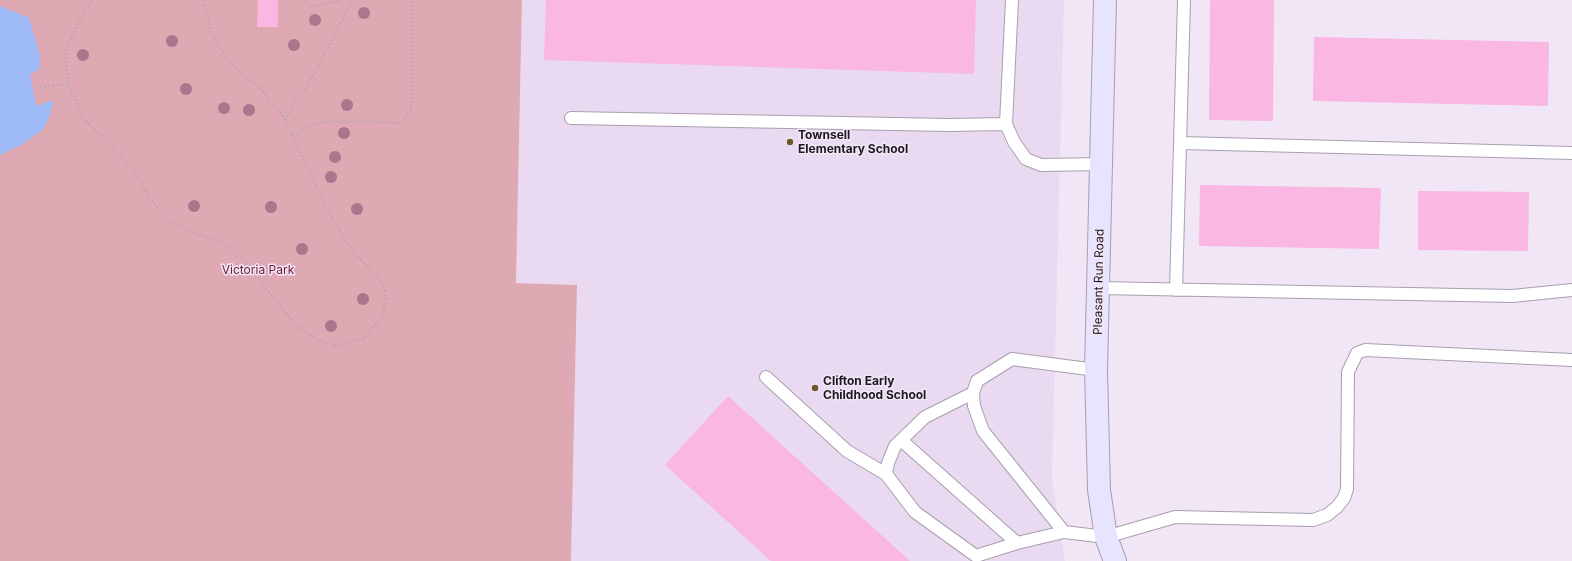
<!DOCTYPE html>
<style>
body{margin:0}
canvas{display:block;background:#f1e6f6}
</style>
<canvas width="1572" height="561"></canvas>
<script>
const ctx = document.querySelector('canvas').getContext('2d');
ctx.lineJoin = 'round';
function paint(path, color) { ctx.fillStyle = color; ctx.fill(path, 'evenodd'); }
const poly = rows => new Path2D(rows.map(r => 'M' + r).join(''));
function strokePath(path, color, width, dash) { ctx.strokeStyle = color; ctx.lineWidth = width; ctx.lineCap = dash ? 'butt' : 'round'; ctx.setLineDash(dash || []); ctx.stroke(path); }
function label(font, color, halo, rows, align = 'center') {
  ctx.font = font + ' Inter,sans-serif'; ctx.lineWidth = 3; ctx.setLineDash([]); ctx.textBaseline = 'middle'; ctx.strokeStyle = halo; ctx.fillStyle = color; for (const [text, x, y, turn = 0] of rows) {
    ctx.save(); ctx.translate(x, y); ctx.rotate((+turn || 0) * Math.PI / 180); ctx.textAlign = isNaN(turn) ? turn : align; if (halo) ctx.strokeText(text, 0, 0); ctx.fillText(text, 0, 0); ctx.restore();
  }
}
paint(poly([
 [522,0,1064,0,1052,478,1065,561,571,561,577,285,516,283]
]), '#eadaf1');
paint(poly([
 [0,0,522,0,516,283,577,285,571,561,0,561]
]), '#dea9b3');
paint(poly([
 [0,6,29,18,40,56,39,69,30,75,36,106,54,100,48,120,42,130,23,144,0,155]
]), '#9ebbf8');
paint(poly([
 [258,0,278,0,278,27,257,27],
 [546,0,976,0,974,74,544,60],
 [1210,0,1274,0,1273,121,1209,120],
 [1314,37,1549,42,1548,106,1313,101],
 [1200,185,1381,188,1379,249,1199,246],
 [1418,191,1529,192,1528,251,1418,250],
 [728,396,910,561,771,561,665,465]
]), '#f9b7e1');
const lane = poly([
 [1012,0,1006,124,1014,142,1026,159,1041,165,1102,164],
 [571,118,949,125,1006,124],
 [1181,143,1572,153],
 [1098,288,1512,296,1572,290],
 [1176,290,1184,0],
 [1096,370,1012,359,977,381,973,393,974,406,983,431,1064,532,1106,537,1175,517,1313,520,1327,515,1337,507,1344,498,1347,489,1348,372,1357,353,1365,350,1572,360],
 [766,377,847,451,886,474],
 [973,393,925,417,895,446,888,463,886,474,915,512,976,556,1017,543,1064,532],
 [901,440,1017,543]
]);
const secondary = poly([
 [1105,0,1096,370,1099,490,1106,537,1115,561]
]);
strokePath(lane, '#a99eae', 14);
strokePath(secondary, '#a99eae', 24);
strokePath(poly([
 [92,0,78,23,65,54,68,84,84,119,113,147,135,173,150,199,171,222,190,232,221,241,243,260,295,324,317,340,338,346,363,339,382,317,386,301,384,286,349,246,328,211,285,120,261,89,230,63,212,35,204,0],
 [304,0,308,5,320,6,341,0],
 [40,87,68,84],
 [285,120,296,99,307,87,353,0],
 [293,136,313,124,333,121,402,123,411,109,413,0]
]), '#ada4b1', 2.5, [1, 3]);
strokePath(lane, '#fff', 12);
strokePath(secondary, '#e8e3fe', 22);
ctx.fillStyle = '#ab758c';
for (const [x, y] of [
 [364,13],
 [315,20],
 [172,41],
 [294,45],
 [83,55],
 [186,89],
 [347,105],
 [224,108],
 [249,110],
 [344,133],
 [335,157],
 [331,177],
 [194,206],
 [271,207],
 [357,209],
 [302,249],
 [363,299],
 [331,326]
]) { ctx.beginPath(); ctx.arc(x, y, 6, 0, 2 * Math.PI); ctx.fill(); }
for (const [x, y, r, color] of [
 [790,142,4,"#6f5828"],
 [815,388,4,"#6f5828"]
]) { const dot = new Path2D(); dot.arc(x, y, r, 0, 2 * Math.PI); ctx.fillStyle = color; ctx.fill(dot); strokePath(dot, '#f1e6f6', 1.5); }
label('bold 12px', '#1d191f', '#f1e6f6', [
 ["Townsell",798,135],
 ["Elementary School",798,149],
 ["Clifton Early",823,381],
 ["Childhood School",823,395]
], 'left');
label('12px', '#711935', '#f1e6f6', [
 ["Victoria Park",258,270]
]);
label('12px', '#1d191f', '#f1e6f6', [
 ["Pleasant Run Road",1099,282,-89]
]);
</script>
